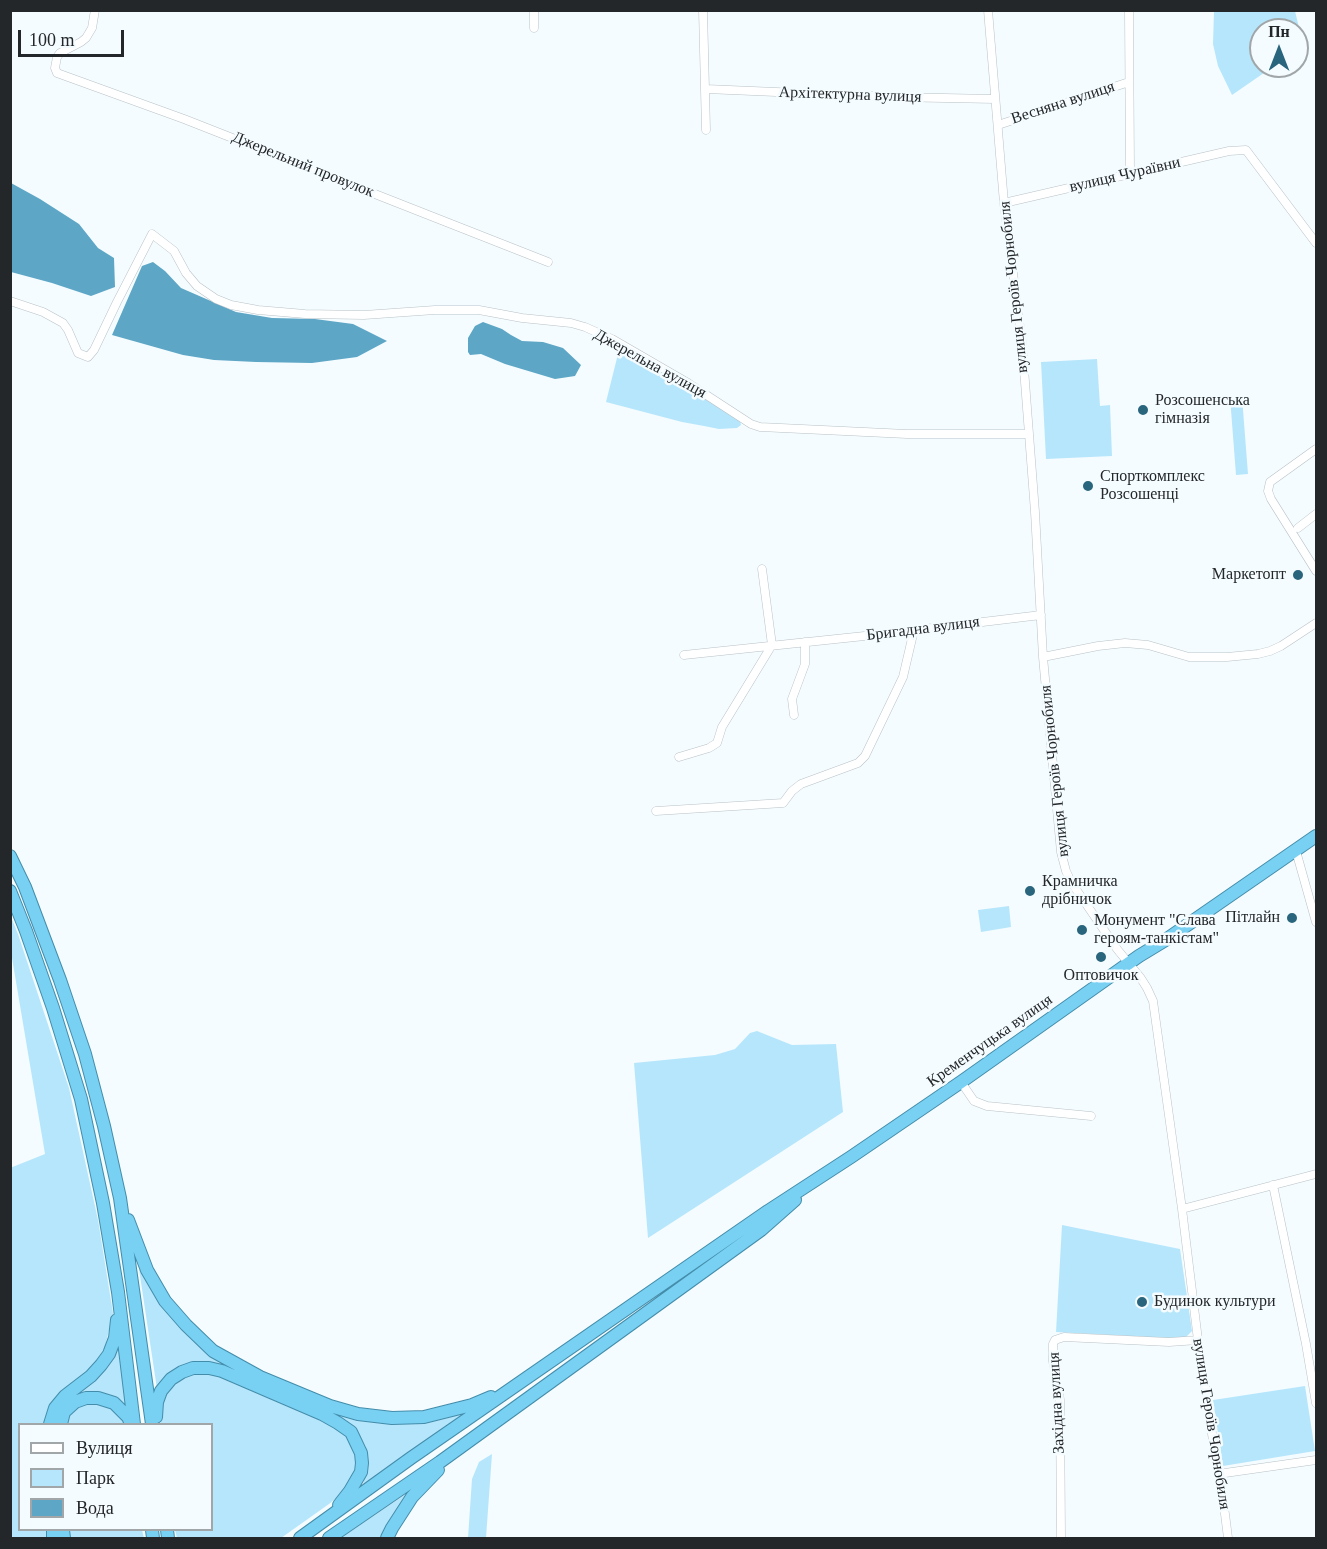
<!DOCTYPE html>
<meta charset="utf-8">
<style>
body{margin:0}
#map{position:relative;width:1327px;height:1549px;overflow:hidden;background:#f5fcff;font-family:"Times New Roman",serif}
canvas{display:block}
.frame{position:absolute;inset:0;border:12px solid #232729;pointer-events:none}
.legend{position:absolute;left:18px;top:1423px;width:195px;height:108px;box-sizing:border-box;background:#f5fcff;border:2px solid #a1a7a9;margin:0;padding:8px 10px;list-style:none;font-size:18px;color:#232729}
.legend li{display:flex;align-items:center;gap:12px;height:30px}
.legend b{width:30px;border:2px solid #a1a7a9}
.north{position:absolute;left:1249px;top:18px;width:60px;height:60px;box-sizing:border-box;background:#f5fcff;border:2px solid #a1a7a9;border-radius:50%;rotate:0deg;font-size:16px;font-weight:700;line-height:24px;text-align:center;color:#232729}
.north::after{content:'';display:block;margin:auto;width:21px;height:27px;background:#29657d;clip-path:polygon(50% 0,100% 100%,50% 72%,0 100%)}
.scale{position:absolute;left:18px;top:30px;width:106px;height:27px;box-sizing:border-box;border:3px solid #232729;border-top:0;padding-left:8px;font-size:18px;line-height:21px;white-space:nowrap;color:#232729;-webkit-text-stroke:4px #f5fcff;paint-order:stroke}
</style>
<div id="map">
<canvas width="1327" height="1549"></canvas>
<div class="frame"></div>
<ul class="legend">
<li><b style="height:8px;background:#fff"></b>Вулиця</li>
<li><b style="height:16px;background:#b6e6fc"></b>Парк</li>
<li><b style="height:16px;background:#5da6c6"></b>Вода</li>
</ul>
<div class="north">Пн</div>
<div class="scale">100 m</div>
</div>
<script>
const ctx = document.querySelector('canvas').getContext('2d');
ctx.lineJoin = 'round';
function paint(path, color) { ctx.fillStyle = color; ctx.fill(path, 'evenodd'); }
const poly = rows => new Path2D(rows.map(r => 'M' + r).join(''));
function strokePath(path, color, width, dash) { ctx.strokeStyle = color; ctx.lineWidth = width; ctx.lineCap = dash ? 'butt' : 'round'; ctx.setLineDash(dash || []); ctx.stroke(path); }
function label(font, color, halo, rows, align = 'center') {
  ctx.font = font + ' "Times New Roman",serif'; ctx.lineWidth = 5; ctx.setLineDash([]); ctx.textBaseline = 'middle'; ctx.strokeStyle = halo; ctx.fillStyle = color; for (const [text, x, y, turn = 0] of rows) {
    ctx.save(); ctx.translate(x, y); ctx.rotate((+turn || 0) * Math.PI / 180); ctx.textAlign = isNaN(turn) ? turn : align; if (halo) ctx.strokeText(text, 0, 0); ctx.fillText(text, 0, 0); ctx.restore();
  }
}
paint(poly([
 [1214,11,1295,11,1303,44,1297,50,1297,30,1261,30,1261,66,1274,66,1232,95,1218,66,1213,44],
 [619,350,633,355,730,414,740,421,741,425,737,428,719,429,704,426,682,422,606,402],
 [1097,359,1100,406,1110,405,1112,456,1046,459,1041,362],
 [1230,397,1242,397,1248,474,1236,475],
 [1009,906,1011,927,981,932,978,910],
 [11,917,18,934,69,1088,98,1220,113,1313,105,1347,90,1371,46,1424,20,1424,20,1530,49,1530,49,1538,11,1538,10,1168,45,1154,11,952],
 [757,1031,792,1045,836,1044,843,1112,648,1238,634,1063,715,1055,735,1049,750,1033],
 [1062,1225,1180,1249,1192,1331,1184,1339,1056,1332],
 [139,1269,153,1292,168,1313,189,1336,228,1365,229,1368,211,1363,157,1389],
 [118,1342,126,1406,107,1394,96,1392,75,1395],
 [215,1373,324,1421,346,1434,358,1456,356,1467,352,1478,343,1492,329,1504,281,1538,177,1538,175,1530,212,1530,212,1424,161,1424,161,1404,165,1394,172,1385,190,1374],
 [1305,1386,1315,1451,1223,1466,1213,1400],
 [103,1402,121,1415,126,1424,65,1424,66,1419,72,1410,83,1404],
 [471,1410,363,1485,366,1471,366,1447,361,1438,352,1426,333,1414,334,1411,343,1414],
 [492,1454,486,1538,468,1538,472,1479,479,1462],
 [422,1483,384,1538,341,1538],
 [67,1530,142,1530,144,1538,68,1538]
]), '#b6e6fc');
paint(poly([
 [11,183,40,199,79,224,98,248,114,258,115,287,91,296,52,283,11,272],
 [153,262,165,271,181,288,236,312,272,318,315,319,353,324,387,341,357,357,312,363,256,362,214,360,183,355,112,335,142,266],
 [483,322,502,329,511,335,522,341,543,342,563,348,581,365,575,376,555,379,505,364,481,354,470,355,468,352,468,338,475,326]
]), '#5da6c6');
const minor = poly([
 [95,10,92,28,86,38,81,42,60,53,57,57,55,68,57,73,184,119,548,262],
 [703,10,706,130],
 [988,10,1004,203,1022,343,1035,512,1043,657,1061,852,1066,871,1071,882,1117,949,1140,977,1147,988,1153,1001,1182,1209,1198,1340,1218,1474,1225,1514,1228,1538],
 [1129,10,1130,173],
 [534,28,534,10],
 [706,89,893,97,995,99],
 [998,125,1129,82],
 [1004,203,1229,151,1246,150,1316,243],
 [10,301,43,312,63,323,68,330,78,353,88,357,94,350,117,302,152,234,174,251,186,273,197,286,216,299,231,305,258,310,305,314,364,315,435,310,479,310,522,318,571,323,585,327,612,339,688,383,751,424,760,427,907,434,1029,434],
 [1316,449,1270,482,1268,491,1271,499,1316,571],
 [1298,528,1316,514],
 [684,655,874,635,1041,615],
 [1043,657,1098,646,1125,643,1148,645,1189,657,1227,657,1258,654,1270,651,1281,646,1316,623],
 [794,715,792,699,805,664,805,642],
 [679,757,709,748,717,743,722,727,772,645,762,569],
 [656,811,783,803,792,791,801,784,858,763,865,756,903,677,914,630],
 [1296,851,1316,922],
 [961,1082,974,1101,987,1106,1091,1116],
 [1273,1185,1306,1344,1316,1403],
 [1182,1209,1316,1174],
 [1218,1474,1316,1460],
 [1061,1538,1060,1400,1053,1361,1053,1344,1055,1340,1064,1337,1169,1342,1198,1340]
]);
const trunk = poly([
 [10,856,25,887,60,980,85,1054,104,1126,120,1198,152,1424],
 [10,891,26,931,53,1008,81,1099,103,1203,118,1292,134,1424],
 [128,1220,147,1270,165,1301,186,1325,213,1351,260,1377,330,1406,358,1414,392,1418,424,1417,472,1405,491,1397],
 [156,1417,157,1402,161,1391,171,1379,182,1372,193,1368,209,1368,222,1371,322,1414,338,1423,351,1432,361,1453,362,1463,361,1472,350,1491,339,1505],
 [50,1424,55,1408,65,1396,91,1376,101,1365,109,1354,115,1338,117,1320],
 [61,1424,64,1412,75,1402,86,1398,98,1398,114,1403,128,1417,131,1424],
 [53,1530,53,1538],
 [63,1530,64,1538],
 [152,1530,153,1538],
 [167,1530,168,1538],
 [300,1538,411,1458,768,1211,851,1157,961,1082,1139,956,1167,939,1316,836],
 [329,1538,440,1462,761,1230,795,1200],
 [387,1538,392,1528,412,1497,438,1470]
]);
strokePath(minor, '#b8c2c7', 9);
strokePath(trunk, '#448daa', 14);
strokePath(minor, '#fff', 8);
strokePath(trunk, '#78d0f3', 12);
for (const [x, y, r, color] of [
 [1143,410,6,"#29657d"],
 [1088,486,6,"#29657d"],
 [1298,575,6,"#29657d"],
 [1030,891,6,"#29657d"],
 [1292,918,6,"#29657d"],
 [1082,930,6,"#29657d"],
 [1101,957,6,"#29657d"],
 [1142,1302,6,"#29657d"]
]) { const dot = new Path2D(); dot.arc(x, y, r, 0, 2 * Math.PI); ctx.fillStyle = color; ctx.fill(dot); strokePath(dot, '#f5fcff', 2); }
label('16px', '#232729', '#f5fcff', [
 ["Архітектурна вулиця",850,95,2],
 ["Весняна вулиця",1063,103,-18],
 ["Джерельний провулок",303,165,22],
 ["вулиця Чураївни",1125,175,-13],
 ["вулиця Героїв Чорнобиля",1014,287,-96],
 ["Джерельна вулиця",650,364,29],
 ["Бригадна вулиця",923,629,-7],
 ["вулиця Героїв Чорнобиля",1055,771,-96],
 ["Кременчуцька вулиця",990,1041,-35],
 ["Західна вулиця",1057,1403,-93],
 ["вулиця Героїв Чорнобиля",1211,1424,81]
]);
label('16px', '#232729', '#f5fcff', [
 ["Розсошенська",1155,401],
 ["гімназія",1155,419],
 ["Спорткомплекс",1100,477],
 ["Розсошенці",1100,495],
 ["Маркетопт",1286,575,"right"],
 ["Крамничка",1042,882],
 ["дрібничок",1042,900],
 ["Пітлайн",1280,918,"right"],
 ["Монумент \"Слава",1094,921],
 ["героям-танкістам\"",1094,939],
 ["Оптовичок",1101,976,"center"],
 ["Будинок культури",1154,1302]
], 'left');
</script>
